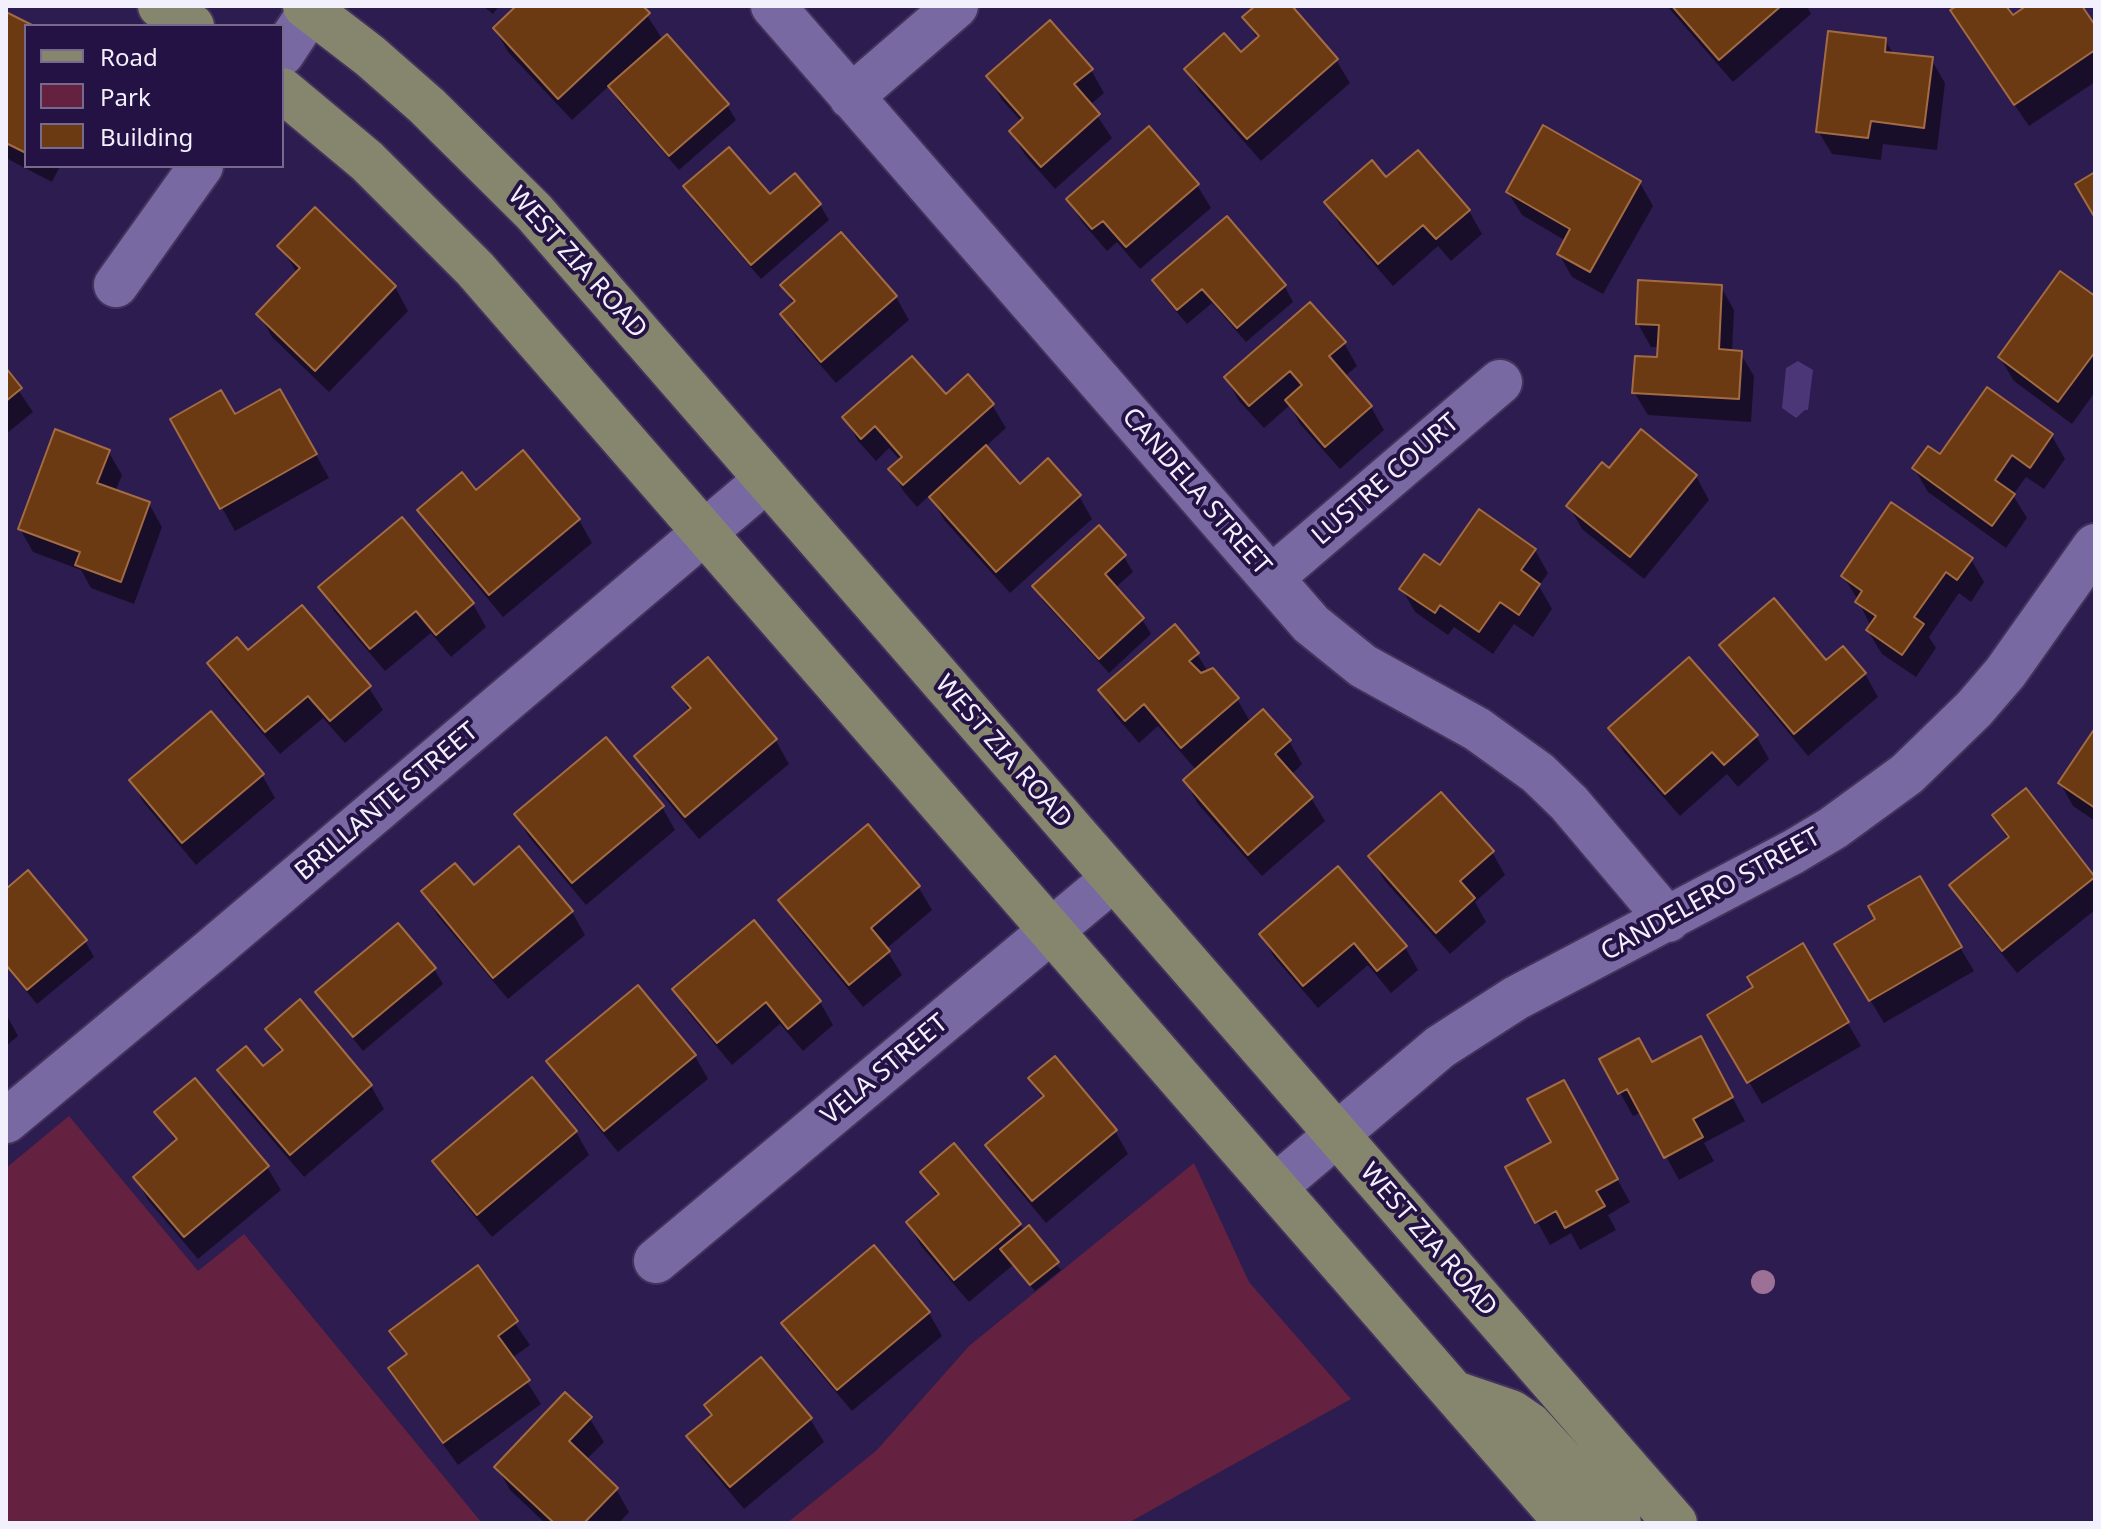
<!DOCTYPE html>
<style>
body{margin:0}
#map{position:relative;width:2101px;height:1529px;overflow:hidden;background:#2d1c4f;font-family:"Noto Sans",sans-serif}
canvas{display:block}
.frame{position:absolute;inset:0;border:8px solid #f2f0fd;pointer-events:none}
.legend{position:absolute;left:24px;top:24px;width:260px;height:144px;box-sizing:border-box;background:#241244;border:2px solid #766b8e;margin:0;padding:10px 14px;list-style:none;font-size:24px;color:#f2f0fd}
.legend li{display:flex;align-items:center;gap:16px;height:40px}
.legend b{width:40px;border:2px solid #766b8e}
</style>
<div id="map">
<canvas width="2101" height="1529"></canvas>
<div class="frame"></div>
<ul class="legend">
<li><b style="height:10px;background:#86866f"></b>Road</li>
<li><b style="height:22px;background:#642240"></b>Park</li>
<li><b style="height:22px;background:#6b3a12"></b>Building</li>
</ul>
</div>
<script>
const ctx = document.querySelector('canvas').getContext('2d');
ctx.lineJoin = 'round';
function paint(path, color) { ctx.fillStyle = color; ctx.fill(path, 'evenodd'); }
const poly = rows => new Path2D(rows.map(r => 'M' + r).join(''));
function strokePath(path, color, width, dash) { ctx.strokeStyle = color; ctx.lineWidth = width; ctx.lineCap = dash ? 'butt' : 'round'; ctx.setLineDash(dash || []); ctx.stroke(path); }
function label(font, color, halo, rows, align = 'center') {
  ctx.font = font + ' "Noto Sans",sans-serif'; ctx.lineWidth = 8; ctx.setLineDash([]); ctx.textBaseline = 'middle'; ctx.strokeStyle = halo; ctx.fillStyle = color; for (const [text, x, y, turn = 0] of rows) {
    ctx.save(); ctx.translate(x, y); ctx.rotate((+turn || 0) * Math.PI / 180); ctx.textAlign = isNaN(turn) ? turn : align; if (halo) ctx.strokeText(text, 0, 0); ctx.fillText(text, 0, 0); ctx.restore();
  }
}
paint(poly([
 [69,1116,198,1271,244,1234,482,1523,6,1523,6,1168],
 [1194,1163,1249,1282,1351,1399,1128,1523,787,1523,877,1450,969,1346]
]), '#642240');
paint(poly([
 [1798,361,1813,370,1808,410,1805,410,1796,418,1782,408,1786,368]
]), '#4b3678');
paint(poly([
 [483,6,499,6,493,14],
 [519,6,641,6,663,40,727,105,736,120,679,170,619,102,610,85,572,120,508,52,495,29],
 [1258,6,1289,6,1336,60,1350,83,1261,161,1200,92,1186,69,1241,55,1258,40,1245,18],
 [1667,6,1807,6,1811,14,1733,82],
 [1960,6,2004,6,2012,18,2030,6,2080,6,2095,29,2095,82,2029,126,1966,34],
 [6,14,30,26,26,26,26,166,60,166,52,182,6,158],
 [1885,40,1894,55,1931,59,1945,83,1937,150,1883,144,1881,160,1832,154,1818,131],
 [1091,70,1104,93,1090,105,1112,138,1055,189,1025,155,1011,132,1022,122,1002,100,989,77],
 [1386,180,1469,211,1482,234,1451,261,1438,246,1393,286,1340,225,1327,202],
 [1640,183,1653,206,1603,294,1572,277,1559,254,1566,241,1522,215,1508,192],
 [1197,185,1211,208,1140,269,1117,242,1107,251,1082,222,1068,199],
 [686,186,820,205,829,220,761,279,694,202],
 [315,210,395,287,408,311,329,392,272,337,259,314,298,274,280,246],
 [1226,218,1285,287,1293,302,1246,342,1212,303,1187,324,1163,296,1154,281],
 [783,285,896,297,909,320,836,383,796,337,782,314,794,305],
 [1721,287,1734,310,1732,352,1740,353,1754,376,1751,422,1648,415,1634,392,1659,359,1660,347,1651,347,1638,324],
 [2095,299,2095,392,2072,424,2014,381,2000,358],
 [1344,343,1357,366,1344,377,1371,407,1384,430,1340,469,1300,424,1290,405,1264,428,1239,401,1226,378],
 [6,372,33,412,6,434],
 [1987,390,2052,436,2065,459,2044,489,2026,477,2013,495,2027,518,2006,548,1928,492,1914,468,1940,456],
 [280,391,329,478,235,531,172,419,234,417],
 [945,397,992,405,1006,428,985,447,1019,486,1079,496,1092,519,1010,593,944,520,930,495,917,507,904,492,891,469,901,461,889,448,876,461,858,441,845,418],
 [108,451,122,475,115,492,149,504,162,527,134,604,91,588,81,570,33,552,20,529],
 [1610,471,1696,476,1709,500,1644,579,1582,529,1569,506],
 [476,492,579,520,592,543,503,617,433,533,420,510],
 [402,520,473,604,486,627,451,657,431,633,385,671,334,611,321,588],
 [1535,550,1548,573,1539,586,1552,609,1533,637,1514,624,1493,654,1454,627,1448,635,1415,612,1402,589,1440,568],
 [1124,557,1133,572,1115,588,1142,619,1151,634,1109,673,1043,601,1034,586],
 [1971,559,1984,582,1971,602,1959,593,1929,637,1936,648,1916,677,1882,654,1868,631,1871,627,1858,600,1843,576],
 [302,608,369,688,383,710,345,743,323,718,280,754,222,686,209,663,248,653],
 [1721,646,1826,663,1865,674,1878,697,1808,756,1735,668],
 [1197,654,1208,672,1237,699,1251,723,1289,741,1302,764,1291,775,1311,798,1325,821,1262,876,1198,804,1185,781,1197,771,1158,726,1139,743,1114,714,1101,691],
 [708,659,776,741,789,764,699,839,650,780,636,757,690,712,675,687],
 [1611,729,1756,736,1769,759,1738,787,1727,774,1680,816,1624,752],
 [2095,732,2095,821,2073,806,2060,783],
 [262,775,275,798,196,865,144,803,131,780],
 [2026,791,2095,878,2095,910,2017,973,1965,908,1952,885,2008,840,1994,816],
 [662,807,675,830,586,905,529,837,516,814],
 [868,827,919,888,932,910,886,949,902,975,863,1007,794,923,780,900],
 [1492,852,1505,875,1475,902,1486,922,1450,954,1384,880,1371,857],
 [1919,879,1974,971,1884,1023,1837,945,1878,920],
 [473,887,572,912,585,935,508,999,437,915,424,892],
 [6,891,85,941,94,957,37,1004,6,967],
 [1261,934,1405,947,1418,970,1391,993,1368,965,1318,1008,1274,957],
 [1803,946,1861,1046,1762,1104,1710,1015,1756,988],
 [434,969,443,984,363,1051,327,1007,318,992],
 [675,989,820,1002,833,1025,803,1051,780,1024,732,1065,688,1012],
 [300,1002,371,1086,384,1109,304,1177,233,1094,220,1071,263,1069,282,1054,268,1029],
 [6,1014,18,1036,6,1046],
 [695,1056,708,1079,618,1152,562,1084,549,1061],
 [1602,1060,1652,1065,1713,1061,1745,1121,1704,1143,1714,1161,1679,1180,1642,1112,1633,1116],
 [1031,1078,1115,1131,1128,1154,1046,1223,1001,1169,988,1146,1043,1100],
 [532,1080,576,1132,589,1155,492,1237,448,1184,435,1161],
 [1576,1105,1630,1202,1608,1215,1616,1230,1580,1250,1571,1233,1550,1245,1508,1168,1553,1143],
 [157,1112,267,1167,281,1190,198,1259,148,1200,135,1177,176,1142],
 [922,1172,1020,1225,1061,1270,1035,1291,1013,1265,969,1302,921,1246,908,1223,938,1198],
 [477,1268,530,1345,512,1358,541,1404,458,1465,404,1391,391,1369,407,1357,392,1331],
 [929,1313,942,1336,852,1411,797,1346,784,1323],
 [761,1360,810,1419,824,1442,744,1509,702,1459,689,1436,712,1417,706,1406],
 [590,1419,604,1442,586,1460,616,1489,629,1512,619,1523,545,1523,510,1490,497,1467]
]), '#0007');
const building = poly([
 [516,6,643,6,650,13,558,99,493,28,516,6],
 [1255,6,1292,6,1338,59,1247,139,1184,69,1224,33,1241,52,1259,36,1242,17,1255,6],
 [1672,6,1781,6,1719,60,1672,6],
 [1957,6,2006,6,2013,15,2026,6,2082,6,2095,25,2095,50,2014,105,1950,10,1957,6],
 [6,12,34,26,26,26,26,153,6,143,6,12],
 [1050,20,1093,69,1074,84,1100,114,1041,167,1009,131,1023,118,986,76,1050,20],
 [1828,31,1886,38,1885,52,1933,57,1924,128,1871,121,1868,138,1816,132,1828,31],
 [667,34,729,104,669,156,608,86,667,34],
 [1543,125,1641,181,1590,272,1557,254,1570,229,1506,192,1543,125],
 [1149,126,1199,184,1126,247,1103,221,1092,229,1066,199,1149,126],
 [729,147,770,194,795,173,821,204,751,265,683,186,729,147],
 [1418,150,1470,210,1436,239,1423,225,1378,264,1324,202,1372,160,1386,177,1418,150],
 [2095,172,2095,218,2075,184,2095,172],
 [315,207,396,286,315,371,256,314,300,268,277,246,315,207],
 [1227,216,1286,285,1237,328,1202,289,1177,310,1152,280,1227,216],
 [841,232,897,296,821,362,780,314,795,301,780,285,841,232],
 [2060,271,2095,296,2095,352,2058,402,1998,357,2060,271],
 [1638,280,1722,285,1719,349,1742,351,1739,399,1632,393,1635,356,1657,357,1659,325,1636,324,1638,280],
 [1310,302,1346,342,1329,356,1372,406,1325,447,1285,400,1302,385,1290,371,1249,406,1224,377,1310,302],
 [912,356,946,394,968,374,994,404,903,485,888,469,902,457,875,426,861,439,842,417,912,356],
 [6,368,22,388,6,401,6,368],
 [1987,387,2053,434,2030,468,2012,455,1995,480,2015,494,1992,526,1912,468,1928,446,1940,454,1987,387],
 [280,389,317,454,220,509,170,419,221,390,235,414,280,389],
 [55,429,110,450,97,483,150,502,121,582,75,565,80,552,18,529,55,429],
 [1641,429,1697,475,1630,557,1566,506,1602,462,1609,468,1641,429],
 [986,445,1020,484,1048,458,1081,495,996,572,929,497,986,445],
 [523,450,580,519,489,595,417,510,462,472,476,490,523,450],
 [1891,502,1973,558,1957,580,1946,572,1914,617,1924,624,1902,655,1866,630,1876,616,1855,602,1862,591,1841,576,1891,502],
 [1479,509,1536,549,1521,570,1540,584,1519,615,1500,602,1479,632,1440,605,1435,613,1399,589,1424,554,1440,565,1479,509],
 [402,517,474,603,436,635,416,611,370,649,318,587,402,517],
 [1099,525,1126,555,1105,574,1144,618,1099,659,1032,586,1099,525],
 [1774,598,1826,660,1843,646,1866,673,1794,734,1719,645,1774,598],
 [302,605,371,686,330,721,308,696,265,732,207,663,237,637,248,650,302,605],
 [1175,624,1199,653,1189,661,1201,673,1213,668,1239,698,1181,748,1144,704,1125,721,1098,690,1175,624],
 [708,657,777,739,685,817,634,756,691,708,672,687,708,657],
 [1689,657,1758,735,1724,765,1712,752,1665,794,1608,728,1689,657],
 [1263,709,1291,740,1275,754,1313,797,1248,855,1183,780,1263,709],
 [211,711,264,774,182,843,129,780,211,711],
 [2095,728,2095,808,2058,783,2095,728],
 [606,737,664,806,572,883,514,814,606,737],
 [2026,788,2095,877,2002,951,1949,885,2009,837,1992,815,2026,788],
 [1441,792,1494,851,1460,881,1475,898,1436,933,1368,856,1441,792],
 [868,824,920,886,871,928,890,951,849,985,778,900,868,824],
 [519,846,573,911,493,978,421,891,455,863,474,885,519,846],
 [1338,866,1407,946,1377,971,1354,943,1303,986,1259,934,1338,866],
 [28,870,87,940,27,990,6,965,6,889,28,870],
 [1920,876,1962,947,1869,1001,1834,944,1875,919,1868,906,1920,876],
 [754,920,821,1001,788,1029,766,1002,717,1043,672,989,754,920],
 [398,923,436,968,353,1037,315,992,398,923],
 [1803,943,1849,1022,1747,1083,1707,1015,1753,987,1747,977,1803,943],
 [638,985,696,1055,604,1131,546,1061,638,985],
 [300,999,372,1085,290,1155,217,1070,246,1046,263,1066,283,1050,265,1029,300,999],
 [1701,1036,1733,1097,1693,1119,1703,1137,1664,1158,1627,1089,1618,1094,1599,1059,1639,1038,1652,1062,1701,1036],
 [1055,1056,1117,1130,1032,1201,985,1145,1044,1096,1028,1078,1055,1056],
 [532,1077,577,1131,477,1215,432,1161,532,1077],
 [195,1078,269,1166,184,1237,133,1177,177,1139,154,1112,195,1078],
 [1564,1080,1618,1179,1596,1191,1605,1206,1565,1228,1556,1211,1535,1223,1505,1167,1551,1142,1527,1099,1564,1080],
 [954,1143,1021,1224,954,1280,906,1222,939,1194,920,1172,954,1143],
 [1029,1225,1059,1262,1030,1285,1000,1249,1029,1225],
 [874,1245,930,1312,837,1390,781,1323,874,1245],
 [478,1265,518,1321,498,1336,530,1380,443,1443,388,1368,407,1354,389,1331,478,1265],
 [761,1357,812,1418,730,1487,686,1436,712,1415,704,1405,761,1357],
 [565,1392,592,1417,569,1441,618,1488,584,1523,554,1523,494,1467,565,1392]
]);
paint(building, '#6b3a12');
strokePath(building, '#a36b43', 2);
const minor = poly([
 [773,6,1311,624,1363,666,1477,729,1538,773,1569,803,1668,920],
 [282,54,311,10],
 [851,97,956,6],
 [116,285,201,166],
 [1271,578,1500,382],
 [6,1121,213,949,766,480],
 [1275,1187,1440,1047,1516,998,1793,852,1833,828,1907,774,1974,709,2005,673,2095,546],
 [656,1261,1113,879]
]);
const major = poly([
 [160,6,192,26],
 [305,6,370,56,427,106,534,212,1675,1523],
 [282,90,367,161,475,269,1567,1523],
 [1455,1393,1511,1412,1530,1425,1619,1523]
]);
strokePath(minor, '#43325b', 48);
strokePath(major, '#43325b', 48);
strokePath(minor, '#7969a3', 44);
strokePath(major, '#86866f', 44);
ctx.fillStyle = '#9d7195';
for (const [x, y] of [
 [1763,1282]
]) { ctx.beginPath(); ctx.arc(x, y, 12, 0, 2 * Math.PI); ctx.fill(); }
label('26px', '#f2f0fd', '#241244', [
 ["WEST ZIA ROAD",577,263,48],
 ["LUSTRE COURT",1386,480,-41],
 ["CANDELA STREET",1196,492,49],
 ["WEST ZIA ROAD",1003,752,49],
 ["BRILLANTE STREET",387,802,-40],
 ["CANDELERO STREET",1711,895,-29],
 ["VELA STREET",885,1070,-40],
 ["WEST ZIA ROAD",1428,1240,49]
]);
</script>
